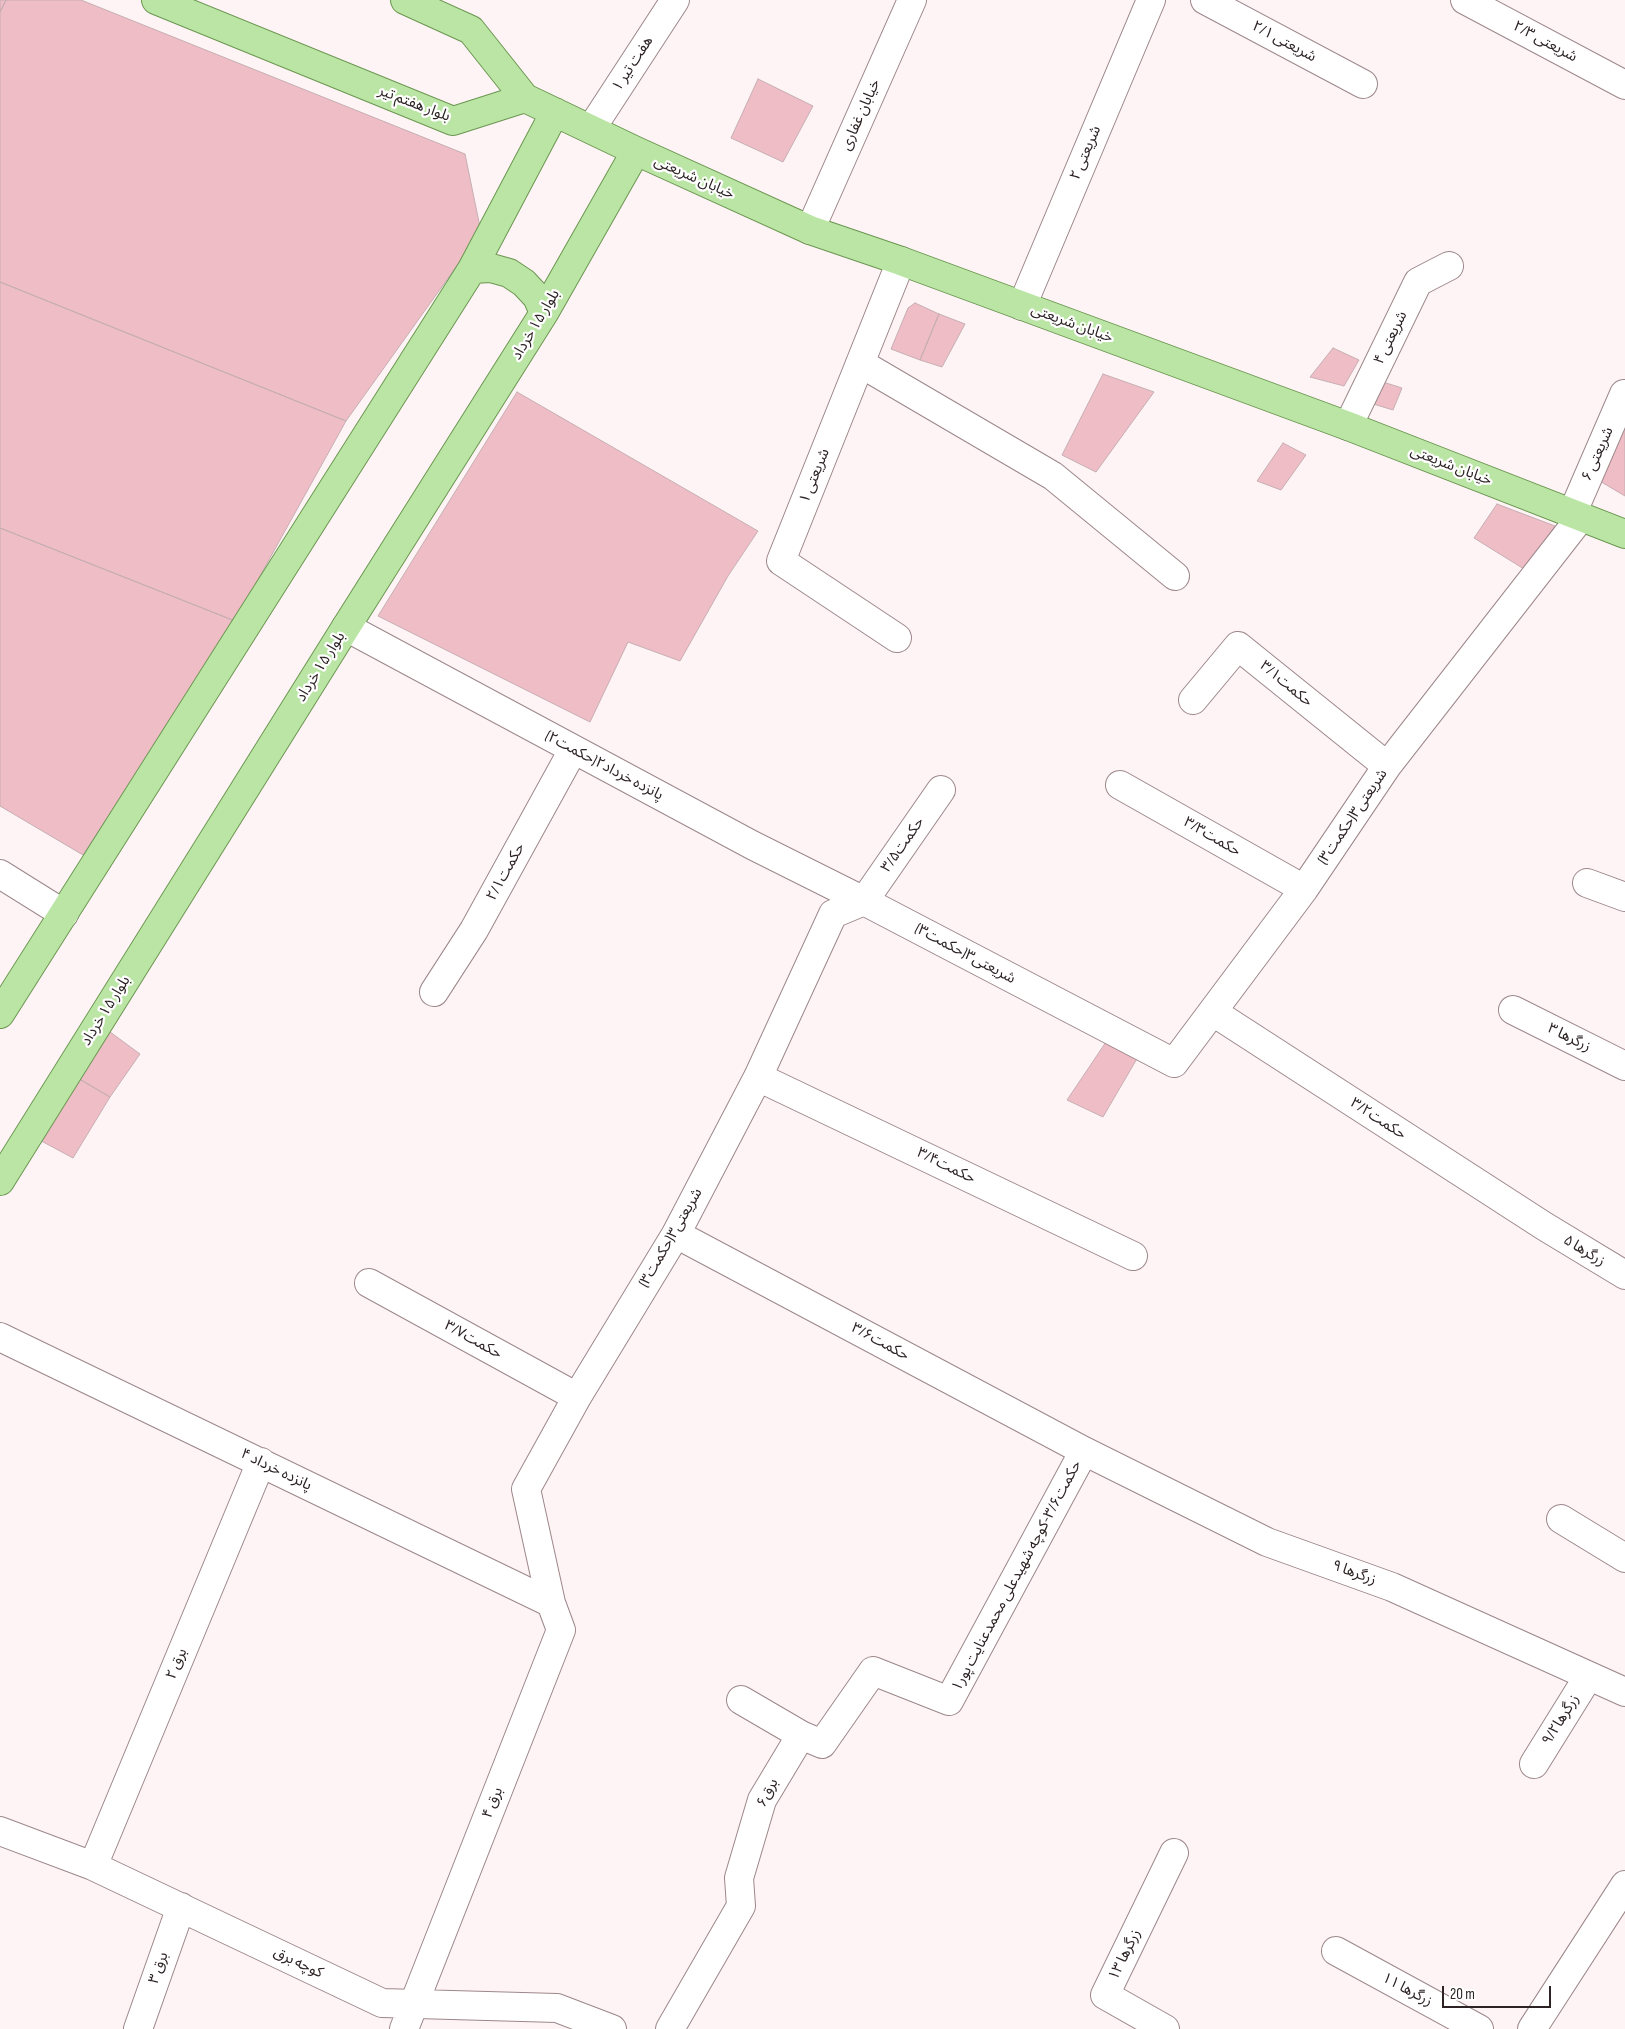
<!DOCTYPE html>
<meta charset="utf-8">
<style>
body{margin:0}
#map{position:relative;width:1625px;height:2029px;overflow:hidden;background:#fef4f5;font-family:"Sofia Sans Condensed",sans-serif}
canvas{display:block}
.scale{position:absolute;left:1442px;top:1986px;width:109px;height:22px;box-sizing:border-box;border:2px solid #2d2325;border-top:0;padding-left:6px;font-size:15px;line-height:18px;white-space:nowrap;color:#2d2325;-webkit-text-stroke:4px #fff;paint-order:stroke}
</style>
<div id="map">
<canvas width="1625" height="2029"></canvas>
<div class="scale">20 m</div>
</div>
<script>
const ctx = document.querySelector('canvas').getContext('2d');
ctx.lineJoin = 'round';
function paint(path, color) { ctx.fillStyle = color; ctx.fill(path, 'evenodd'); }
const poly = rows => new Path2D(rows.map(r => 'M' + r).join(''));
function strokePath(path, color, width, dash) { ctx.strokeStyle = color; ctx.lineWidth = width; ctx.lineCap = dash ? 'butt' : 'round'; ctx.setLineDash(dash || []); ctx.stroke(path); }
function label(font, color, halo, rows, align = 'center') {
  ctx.font = font + ' "Sofia Sans Condensed","Noto Sans Arabic",sans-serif'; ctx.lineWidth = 4.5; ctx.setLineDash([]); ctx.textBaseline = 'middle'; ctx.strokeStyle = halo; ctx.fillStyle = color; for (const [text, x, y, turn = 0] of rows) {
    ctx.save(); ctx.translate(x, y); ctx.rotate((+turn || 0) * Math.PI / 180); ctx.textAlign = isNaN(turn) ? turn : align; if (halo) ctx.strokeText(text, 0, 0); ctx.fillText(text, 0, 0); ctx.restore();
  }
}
const building = poly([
 [0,0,6,0,0,12,0,0],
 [6,0,81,0,465,154,481,232,346,421,0,282,0,12,6,0],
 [758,79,813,106,783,162,731,138,758,79],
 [0,282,346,421,235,621,0,528,0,282],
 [915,303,939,314,920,360,891,349,908,308,915,303],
 [939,314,965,324,942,367,920,360,939,314],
 [1333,348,1359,360,1344,386,1310,377,1333,348],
 [1103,374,1154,392,1096,472,1062,455,1103,374],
 [1383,382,1402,388,1393,410,1370,403,1383,382],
 [517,392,758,531,728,576,680,661,628,642,590,722,378,616,517,392],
 [1625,425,1625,496,1598,480,1625,425],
 [1283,443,1306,455,1281,490,1257,481,1283,443],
 [1497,504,1555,526,1524,569,1474,538,1497,504],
 [0,528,235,621,83,855,0,806,0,528],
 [106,1029,140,1054,110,1097,76,1077,106,1029],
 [1106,1042,1138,1057,1103,1117,1067,1100,1106,1042],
 [76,1077,110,1097,73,1158,32,1136,76,1077]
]);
paint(building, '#eebdc6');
strokePath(building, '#c6aeb2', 1);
const minor = poly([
 [1205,0,1363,84],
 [1465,0,1625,85],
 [591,129,675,0],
 [810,230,912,0],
 [1022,306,1151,0],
 [860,363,1053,476,1175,576],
 [1348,426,1418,282,1449,266],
 [1572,514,1624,394],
 [346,627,752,845,864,901,941,790],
 [897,638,781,561,901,261],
 [1193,700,1238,646,1387,766],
 [1120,785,1304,889],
 [0,874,64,914],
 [1587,883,1625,897],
 [434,992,474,930,573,750],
 [1513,1010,1625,1066],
 [1213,1012,1544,1226,1625,1275],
 [758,1077,1133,1256],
 [676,1234,1084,1451,1267,1542,1392,1587,1625,1692],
 [369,1283,577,1397],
 [0,1337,551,1603],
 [1561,1519,1625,1558],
 [741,1700,801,1735],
 [1534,1764,1588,1677],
 [0,1831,93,1866,382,2003,557,2008,612,2029],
 [93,1866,261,1462],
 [1336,1951,1479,2029],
 [138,2029,181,1907],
 [404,2029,561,1630,551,1603,526,1489,577,1397,676,1234,758,1077,833,914,864,901,1174,1063,1304,889,1387,766,1581,517],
 [670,2029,741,1906,739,1878,762,1800,801,1735,822,1744,873,1671,949,1701,1084,1451],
 [1165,2029,1105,1995,1174,1853],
 [1532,2029,1625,1885]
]);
const major = poly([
 [156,0,453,121,525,98],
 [405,0,471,30,525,98,636,151,810,230,901,261,1348,426,1625,534],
 [472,269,491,268,509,273,524,283,537,297,544,313],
 [0,1014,472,269,555,112],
 [0,1181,346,627,544,313,636,151]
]);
strokePath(minor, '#9d878b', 30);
strokePath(major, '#6b9651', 30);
strokePath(minor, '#fff', 28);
strokePath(major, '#bae5a4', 28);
label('15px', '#2d2325', '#fff', [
 ["شریعتی ۲/۱",1284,42,28],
 ["شریعتی ۲/۳",1545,42,28],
 ["هفت تیر ۱",633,64,-57],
 ["بلوار هفتم تیر",414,104,21],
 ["خیابان غفاری",861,115,-66],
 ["شریعتی ۲",1086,153,-67],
 ["خیابان شریعتی",694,178,24],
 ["خیابان شریعتی",1072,324,20],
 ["بلوار ۱۵ خرداد",536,325,-59],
 ["شریعتی ۴",1391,338,-64],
 ["شریعتی ۶",1598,454,-66],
 ["خیابان شریعتی",1451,466,21],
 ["شریعتی ۱",815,476,-68],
 ["بلوار ۱۵ خرداد",321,667,-58],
 ["حکمت۳/۱",1286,684,39],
 ["پانزده خرداد۲(حکمت۲)",604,766,28],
 ["شریعتی۳(حکمت۳)",1353,817,-56],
 ["حکمت۳/۳",1212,837,30],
 ["حکمت۳/۵",903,845,-55],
 ["حکمت۲/۱",506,872,-61],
 ["شریعتی۳(حکمت۳)",965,954,28],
 ["بلوار ۱۵ خرداد",106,1011,-58],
 ["زرگرها ۳",1569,1038,26],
 ["حکمت۳/۲",1378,1119,33],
 ["حکمت۳/۴",946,1166,26],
 ["شریعتی۳(حکمت۳)",671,1238,-60],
 ["زرگرها ۵",1584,1251,31],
 ["حکمت۳/۷",473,1340,29],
 ["حکمت۳/۶",880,1342,28],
 ["پانزده خرداد ۴",276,1470,26],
 ["زرگرها ۹",1354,1573,20],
 ["حکمت۳/۶-کوچه شهیدعلی محمدعنایت پور۱",1017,1576,-62],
 ["برق ۲",177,1664,-67],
 ["زرگرها۹/۲",1561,1720,-58],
 ["برق۶",768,1793,-63],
 ["برق ۴",493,1803,-68],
 ["زرگرها ۱۳",1125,1955,-64],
 ["کوچه برق",298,1963,25],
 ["برق ۳",159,1968,-71],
 ["زرگرها ۱۱",1407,1990,28]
]);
</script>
